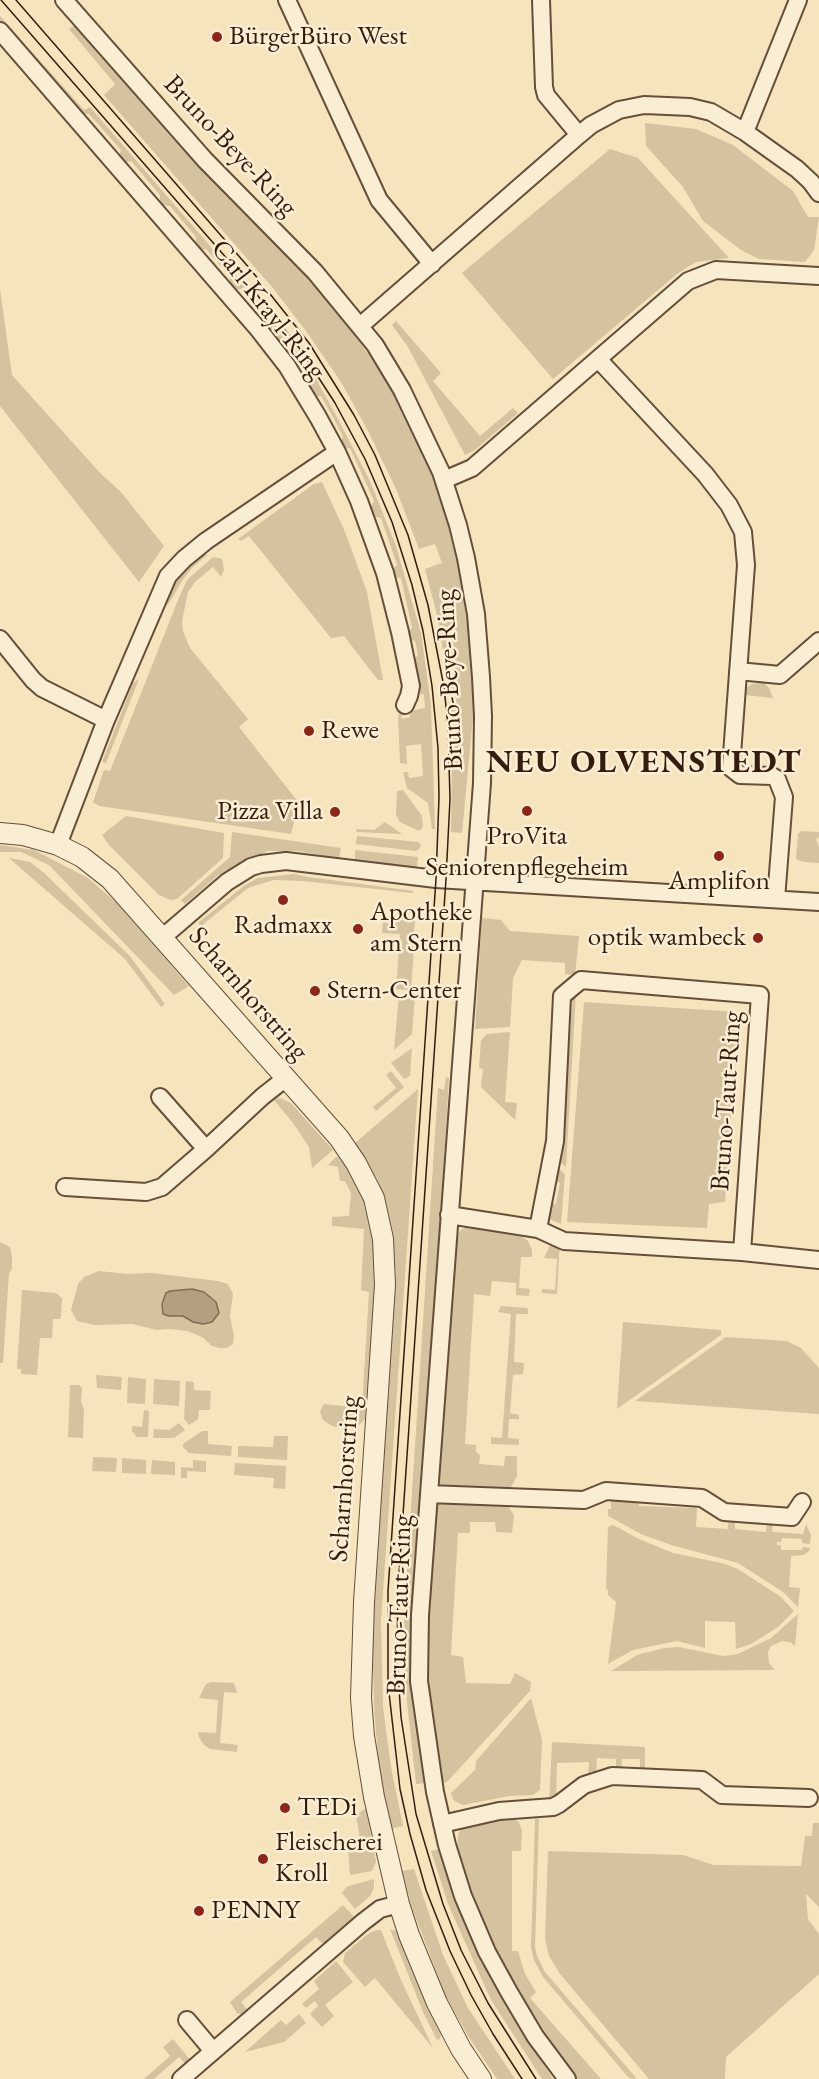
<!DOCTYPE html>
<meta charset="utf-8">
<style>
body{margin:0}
canvas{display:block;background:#f6e4bd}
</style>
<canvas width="819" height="2079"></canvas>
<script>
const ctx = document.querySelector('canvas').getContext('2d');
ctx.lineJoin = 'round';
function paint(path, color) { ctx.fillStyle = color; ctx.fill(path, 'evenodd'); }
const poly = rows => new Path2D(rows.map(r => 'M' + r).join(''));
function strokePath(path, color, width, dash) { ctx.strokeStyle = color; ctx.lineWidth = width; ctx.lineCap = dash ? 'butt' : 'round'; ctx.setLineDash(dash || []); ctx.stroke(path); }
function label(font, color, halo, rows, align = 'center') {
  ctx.font = font + ' "EB Garamond",serif'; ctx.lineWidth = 5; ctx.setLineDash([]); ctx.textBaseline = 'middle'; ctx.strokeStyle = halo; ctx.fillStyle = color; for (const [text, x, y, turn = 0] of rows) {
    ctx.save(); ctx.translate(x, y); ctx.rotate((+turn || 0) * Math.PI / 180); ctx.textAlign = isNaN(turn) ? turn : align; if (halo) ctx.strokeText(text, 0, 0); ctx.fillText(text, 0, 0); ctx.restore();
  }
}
paint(poly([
 [0,16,84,110,90,107,237,277,288,340,316,379,337,417,370,481,396,546,421,633,431,705,435,829,432,829,428,803,407,788,403,772,408,772,409,778,423,776,421,744,406,746,407,764,400,763,398,716,400,712,402,719,410,717,410,711,425,708,424,695,418,693,413,661,418,655,415,641,409,639,408,633,412,628,401,578,394,577,392,570,397,565,381,518,372,516,370,508,374,501,350,448,344,449,340,442,343,437,334,419,321,396,314,397,310,391,311,381,285,343,277,342,260,319,261,312,241,289,236,290,230,282,230,276,206,249,202,250,196,244,196,237,170,206,163,205,160,202,160,195,131,161,125,163,119,156,121,150,89,114,84,114,0,20],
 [75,25,164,127,325,294,382,373,415,434,436,482,452,535,463,580,471,646,475,696,462,833,451,832,452,764,449,690,438,619,425,569,442,563,435,544,419,549,396,489,367,429,341,382,306,331,272,287,104,95,115,84,69,29],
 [645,123,696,129,733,145,793,191,808,217,819,217,814,250,805,262,759,259,741,250,703,221,683,187,646,146],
 [610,149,638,158,729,258,696,262,677,274,553,379,462,273],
 [0,289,12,375,100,473,121,492,164,546,139,582,0,406],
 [396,321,441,373,433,381,480,436,513,408,518,413,475,450,465,455,408,347,392,325],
 [322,482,345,532,367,592,383,680,378,680,344,636,331,638,249,536,241,541,238,539,314,484],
 [200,555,207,555,192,568,182,581,168,605,166,603,178,576],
 [213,557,222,559,224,570,221,577,213,567,195,582,188,592,182,621,183,631,190,648,248,719,239,727,299,803,291,834,99,806,93,802,104,770,110,771,180,595,187,580],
 [139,679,106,763,102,762,133,683],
 [759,683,764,683,769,688,773,698,744,695,746,688,752,684],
 [403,790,422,816,423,827,419,831,400,822,396,815,397,791],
 [126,816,224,833,223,858,177,899,170,900,159,895,109,845,102,835],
 [385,822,402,834,356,832,357,829,374,830],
 [801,831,819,832,819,837,816,839,819,848,819,863,804,862,796,859,798,834],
 [232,832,341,848,339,858,297,851,268,851,236,865,217,876,185,904,181,900,230,857],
 [357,836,418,842,421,844,420,848,416,851,356,844],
 [0,845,34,850,88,878,117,903,189,986,174,995,49,865,21,852,0,852],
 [355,850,418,857,417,868,355,861],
 [9,858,30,862,43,872,130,956,165,1004,161,1007,125,959],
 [294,874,308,877,414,891,412,893,303,881,273,880,248,888,201,926,198,923,245,885,258,878],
 [482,918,501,920,510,931,579,936,575,975,565,974,565,963,522,960,513,978,510,1027,475,1029],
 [383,919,415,921,414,932,419,933,419,948,414,948,411,990,396,989,400,934,382,933],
 [576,993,566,1167,558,1160,564,1127,572,998],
 [399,995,415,996,412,1034,394,1050],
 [584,1002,738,1012,725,1202,709,1204,707,1228,567,1222],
 [510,1032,505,1102,517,1103,515,1120,481,1087,483,1069,479,1068,481,1040,487,1034],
 [412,1048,410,1076,404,1079,391,1063],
 [391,1071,404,1087,376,1111,373,1107,396,1088,386,1075],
 [446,1077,449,1078,434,1330,425,1445,422,1452,412,1597,412,1675,420,1749,426,1783,416,1784,404,1674,404,1617,438,1088,444,1090],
 [418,1089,381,1621,383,1707,391,1767,403,1826,390,1829,379,1769,374,1707,372,1621,396,1281,394,1247,384,1199,378,1181,355,1143],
 [280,1098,291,1103,333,1150,312,1168,309,1147,293,1123,274,1100],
 [337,1156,349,1171,369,1213,374,1238,376,1290,365,1419,359,1425,347,1429,332,1426,323,1420,320,1411,324,1404,362,1408,369,1292,361,1290,364,1229,332,1226,332,1217,349,1216,351,1193,345,1181,340,1181,338,1167,328,1165],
 [557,1167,565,1174,561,1224,549,1219,550,1203,556,1204,560,1183,553,1180],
 [469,1226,522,1237,528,1241,532,1250,532,1257,521,1257,519,1288,530,1289,529,1296,516,1295,516,1283,492,1281,490,1296,474,1294,465,1444,476,1445,476,1452,480,1455,479,1464,504,1466,505,1456,517,1456,517,1476,511,1487,507,1490,441,1486,439,1482,456,1244,455,1238,461,1230],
 [560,1240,557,1294,542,1293,542,1289,555,1290,557,1259,544,1258,550,1245],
 [0,1242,10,1247,12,1257,12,1269,9,1273,3,1363,0,1363],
 [99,1271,127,1274,152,1273,218,1281,228,1284,233,1294,230,1316,234,1336,233,1344,227,1348,219,1348,212,1346,202,1337,187,1331,171,1329,157,1330,132,1324,94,1325,77,1321,71,1310,78,1284,84,1277],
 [22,1290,56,1293,62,1298,61,1317,60,1319,53,1319,52,1338,40,1338,37,1375,21,1374,21,1369,17,1369],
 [501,1306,527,1308,528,1310,528,1314,516,1314,514,1362,524,1363,523,1374,513,1375,510,1413,519,1415,519,1419,509,1419,508,1438,519,1439,519,1445,491,1444,491,1437,502,1438,511,1314,498,1312],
 [623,1322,721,1330,721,1335,617,1409],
 [726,1337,787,1341,801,1348,819,1368,819,1414,635,1401],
 [96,1375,122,1377,121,1390,97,1388],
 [128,1377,146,1379,145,1404,127,1403],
 [154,1379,180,1381,179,1406,153,1404],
 [186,1381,194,1382,194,1390,211,1391,210,1410,199,1410,198,1419,189,1425,184,1419],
 [70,1385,79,1385,82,1388,81,1402,84,1409,83,1438,68,1437],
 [144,1410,149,1411,148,1437,137,1437,132,1431,132,1426,142,1427],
 [179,1423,185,1430,174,1438,153,1438,154,1429,169,1430],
 [202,1431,208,1431,208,1444,232,1446,231,1456,189,1453,183,1447,183,1444],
 [274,1436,288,1436,287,1460,238,1457,238,1446,273,1447],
 [93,1457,117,1458,116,1472,92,1471],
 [122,1458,146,1460,146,1474,122,1473],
 [152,1460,175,1462,175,1475,151,1474],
 [193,1460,206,1461,206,1472,187,1471,187,1478,181,1478,181,1467,193,1468],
 [235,1463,286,1466,285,1489,273,1488,274,1478,234,1475],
 [614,1498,638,1498,639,1506,697,1508,696,1527,728,1529,728,1518,735,1518,735,1529,766,1532,767,1521,773,1521,772,1532,803,1534,806,1524,811,1535,810,1544,802,1543,802,1539,782,1538,781,1542,777,1542,777,1545,781,1545,781,1550,802,1550,803,1547,810,1548,809,1551,804,1555,791,1556,789,1587,800,1588,798,1607,783,1592,738,1563,671,1545,641,1534,608,1516,608,1509,611,1509,611,1501],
 [445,1500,507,1505,514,1515,512,1533,496,1532,495,1522,470,1522,470,1533,458,1533,451,1655,463,1657,466,1683,510,1684,515,1673,531,1682,530,1691,448,1781,442,1784,427,1705,429,1591,435,1506],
 [613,1525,639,1539,673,1553,722,1563,738,1569,781,1597,794,1611,778,1627,751,1644,736,1649,735,1622,705,1621,705,1648,677,1641,633,1650,608,1664,616,1602,608,1595,608,1590,606,1589,608,1527],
 [798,1614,795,1646,790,1642,782,1641,771,1646,768,1652,769,1663,775,1670,611,1671,637,1655,664,1648,679,1647,723,1656,738,1654,771,1638],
 [211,1682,234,1683,237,1693,224,1692,220,1743,238,1745,237,1752,210,1749,204,1745,199,1737,198,1732,216,1733,218,1700,199,1698,206,1684],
 [531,1698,542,1740,540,1790,533,1795,509,1796,463,1805,454,1801,451,1793,475,1770,476,1761],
 [552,1742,645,1747,645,1770,640,1770,640,1759,622,1759,621,1769,616,1769,616,1759,597,1758,596,1774,588,1778,589,1762,557,1763,556,1800,549,1803],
 [366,1808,376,1862,372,1871,350,1875,348,1847,361,1845,356,1815],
 [512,1817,519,1822,522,1831,521,1851,512,1851,512,1951,518,1951,525,1974,536,1992,530,1998,601,2079,577,2079,557,2052,521,1997,494,1951,472,1898,457,1844,459,1832,465,1825],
 [535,1819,539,1819,535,1946,537,1956,545,1972,637,2079,629,2078,543,1977,534,1960,531,1948],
 [813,1823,819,1823,819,1907,806,1894,808,1919,819,1934,819,1974,726,2057,725,2079,649,2079,560,1974,549,1956,545,1939,548,1851,683,1855,714,1865,801,1866,805,1836,812,1836],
 [441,1849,502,1996,526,2038,553,2079,542,2079,491,2000,448,1904,431,1851],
 [414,1869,443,1955,468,2008,515,2079,497,2079,468,2036,446,1997,412,1908,402,1871],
 [374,1879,374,1888,370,1896,355,1909,342,1893,346,1887],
 [343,1905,355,1918,323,1944,316,1937,241,2002,248,2011,244,2015,237,2013,230,2002],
 [390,1929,396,1931,402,1938,414,1973,441,2033,440,2039,437,2040,423,2012],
 [376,1930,381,1930,401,1980,433,2048,375,1978,365,1987,343,1962,345,1953,368,1934],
 [336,1961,353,1982,325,2005,334,2016,322,2027,310,2014,318,2006,315,2001,306,2008,302,2004,319,1989,314,1981],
 [299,2014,306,2023,284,2042,245,2052,281,2020,286,2025],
 [173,2039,191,2061,186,2065,179,2057,154,2079,144,2079,170,2056,163,2047]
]), '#d5c29f');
const water = poly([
 [192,1289,204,1292,216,1302,219,1313,212,1322,203,1324,193,1322,183,1316,169,1316,163,1314,162,1304,166,1293,170,1291,192,1289]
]);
paint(water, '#b4a081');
strokePath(water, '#816c53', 1.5);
const minor = poly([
 [64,0,205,160,315,272,375,345,402,390,441,472,458,525,466,558,476,614,481,677,483,716,482,783,420,1615,419,1681,435,1792,447,1845,463,1896,487,1952,509,1992,535,2036,567,2079],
 [287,0,379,200,432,264],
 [541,0,544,87,546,95,579,135],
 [0,31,259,330,287,366,318,417,337,452,359,501,385,573,400,632,411,686,409,696,405,705],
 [745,132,798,0],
 [360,326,579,135,591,125,619,110,644,105,690,107,711,112,745,132,797,169,811,182,819,193],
 [598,359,705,474,729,505,743,532,746,565,731,768,740,775,772,776,777,779,784,797,776,899],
 [444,480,472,468,688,281,716,270,819,276],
 [0,639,33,680,42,688,106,720],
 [738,671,780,675,819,641],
 [58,845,106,720,168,576,184,559,206,541,337,452],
 [163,937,227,882,251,867,261,864,286,861,436,879,819,902],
 [160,1097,206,1149],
 [65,1187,146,1192,162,1187,206,1149,263,1096,286,1078],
 [449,1215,538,1229,564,1241,742,1252,819,1260],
 [538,1229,555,1141,562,996,581,980,760,995,742,1252],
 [429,1494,584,1500,606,1491,702,1498,724,1512,792,1517,802,1502],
 [442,1824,499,1811,553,1807,559,1804,584,1785,612,1776,702,1780,722,1795,809,1798],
 [187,2020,213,2051],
 [181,2079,363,1922,380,1909,399,1904]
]);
const tertiary = poly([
 [0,833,23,835,58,845,82,857,110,879,339,1138,356,1163,374,1198,383,1239,385,1285,364,1602,361,1698,364,1736,374,1797,399,1904,409,1935,437,2003,461,2049,481,2079]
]);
strokePath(minor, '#654f39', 20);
strokePath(tertiary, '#654f39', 22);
strokePath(minor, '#f9edd4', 16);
strokePath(tertiary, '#f9edd4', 20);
strokePath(poly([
 [1,0,243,277,300,349,335,403,365,459,392,522,412,585,423,631,432,686,438,748,439,797,436,879,388,1591,388,1684,400,1789,410,1834,426,1890,450,1951,471,1995,493,2034,522,2079],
 [16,0,251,270,309,343,354,415,375,455,408,535,428,605,444,687,448,726,450,799,446,879,398,1589,397,1660,401,1717,416,1814,443,1904,461,1950,488,2003,536,2079]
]), '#351d0d', 1.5);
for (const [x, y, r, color] of [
 [217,37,6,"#8f2418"],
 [309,731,6,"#8f2418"],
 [527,811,6,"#8f2418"],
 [335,812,6,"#8f2418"],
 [719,856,6,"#8f2418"],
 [283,900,6,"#8f2418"],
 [358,929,6,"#8f2418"],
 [758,938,6,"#8f2418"],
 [315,991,6,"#8f2418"],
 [285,1808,6,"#8f2418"],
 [263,1859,6,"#8f2418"],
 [199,1911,6,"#8f2418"]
]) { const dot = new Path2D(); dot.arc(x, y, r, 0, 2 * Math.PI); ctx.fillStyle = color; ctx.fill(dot); strokePath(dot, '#f9edd4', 2); }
label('27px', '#351d0d', '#f9edd4', [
 ["BürgerBüro West",229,37],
 ["Rewe",321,731],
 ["Pizza Villa",323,812,"right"],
 ["ProVita",527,837,"center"],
 ["Seniorenpflegeheim",527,868,"center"],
 ["Amplifon",719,882,"center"],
 ["Apotheke",370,913],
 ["am Stern",370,944],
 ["Radmaxx",283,926,"center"],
 ["optik wambeck",746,938,"right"],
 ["Stern-Center",327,991],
 ["TEDi",297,1808],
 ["Fleischerei",275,1843],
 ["Kroll",275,1874],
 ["PENNY",211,1911]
], 'left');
label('27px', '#351d0d', '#f9edd4', [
 ["Bruno-Beye-Ring",230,146,47],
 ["Carl-Krayl-Ring",268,310,52],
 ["Bruno-Beye-Ring",450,680,-93],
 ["Scharnhorstring",248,994,49],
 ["Bruno-Taut-Ring",727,1101,-86],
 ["Scharnhorstring",345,1479,-86],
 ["Bruno-Taut-Ring",400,1605,-88]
]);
ctx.letterSpacing = '1.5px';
label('bold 33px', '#351d0d', '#f9edd4', [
 ["NEU OLVENSTEDT",644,763]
]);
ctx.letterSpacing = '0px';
</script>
